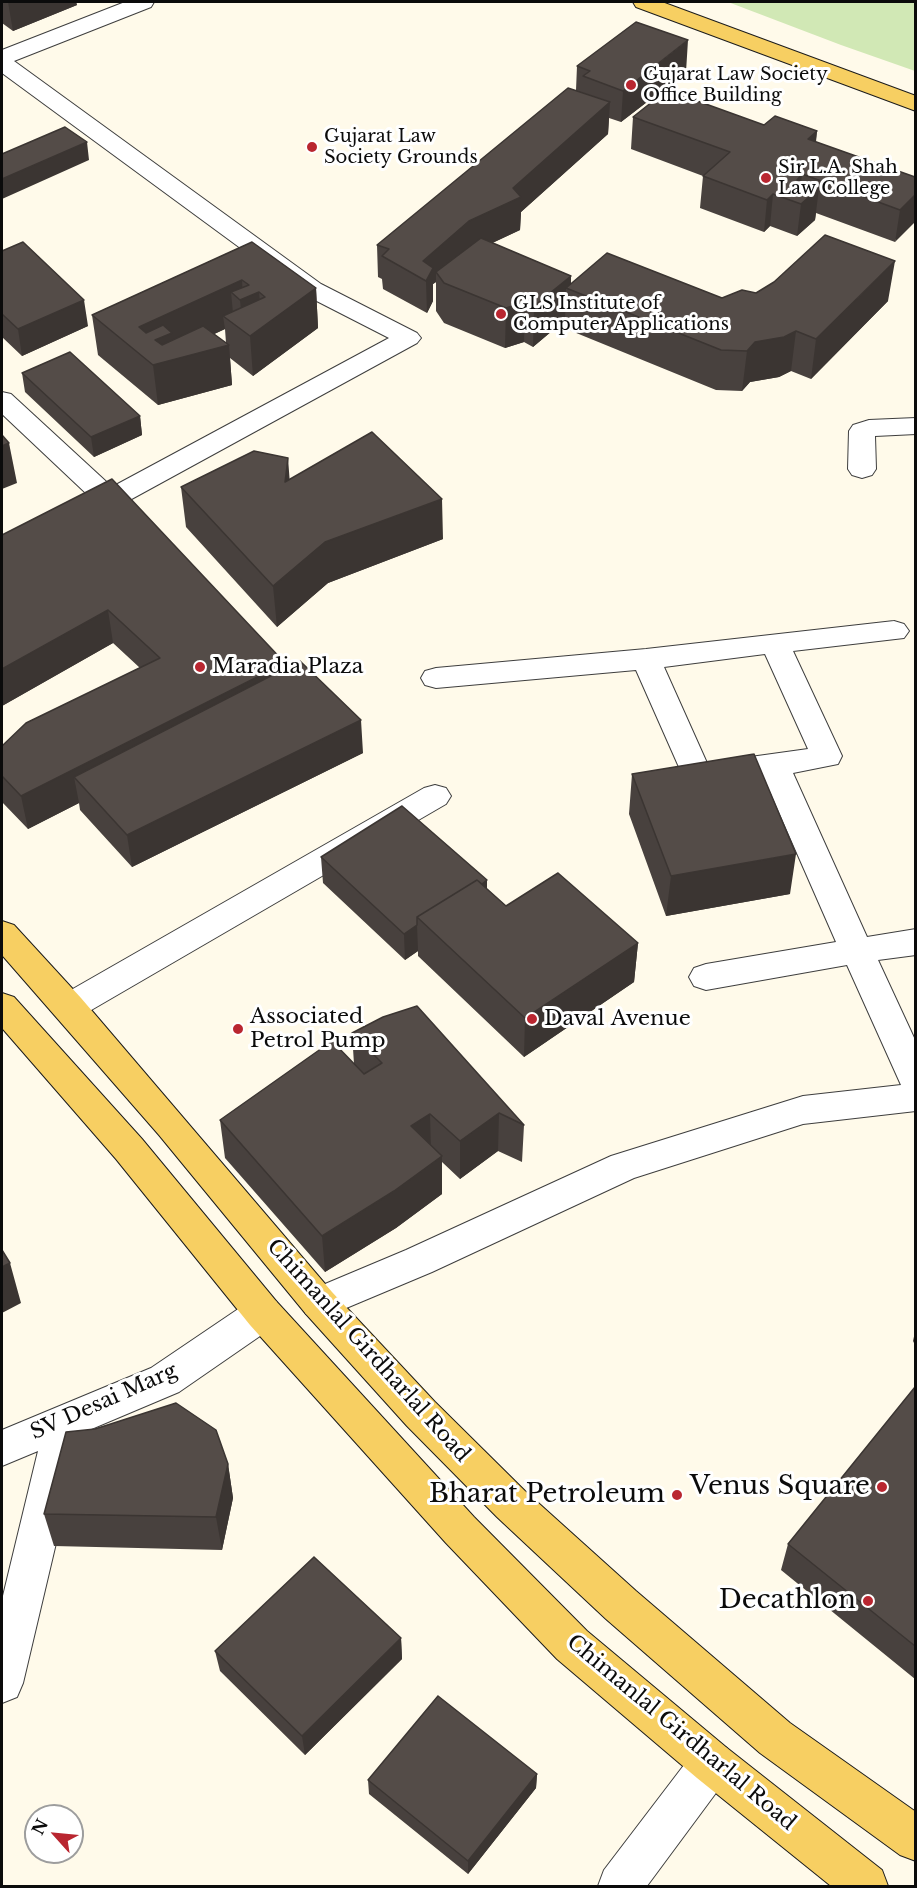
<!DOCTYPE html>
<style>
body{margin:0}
#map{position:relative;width:917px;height:1888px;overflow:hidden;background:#fffaea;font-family:"Libre Baskerville",serif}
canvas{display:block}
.frame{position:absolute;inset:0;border:3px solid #0b0b0b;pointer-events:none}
.north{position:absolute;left:24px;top:1804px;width:60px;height:60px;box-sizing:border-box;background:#fff;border:2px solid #9d9d9d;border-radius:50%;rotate:297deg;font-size:16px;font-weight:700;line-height:24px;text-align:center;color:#0b0b0b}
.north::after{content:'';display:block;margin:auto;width:21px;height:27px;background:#b92630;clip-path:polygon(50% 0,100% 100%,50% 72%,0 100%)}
</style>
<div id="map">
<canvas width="917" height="1888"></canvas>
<div class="frame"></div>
<div class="north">N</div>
</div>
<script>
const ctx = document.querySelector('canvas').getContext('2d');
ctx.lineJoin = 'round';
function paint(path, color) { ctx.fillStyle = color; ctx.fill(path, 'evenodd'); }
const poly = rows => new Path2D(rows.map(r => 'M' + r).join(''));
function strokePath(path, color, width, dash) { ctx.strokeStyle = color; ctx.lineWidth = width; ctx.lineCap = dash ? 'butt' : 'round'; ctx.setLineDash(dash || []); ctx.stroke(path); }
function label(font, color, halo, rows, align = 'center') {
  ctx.font = font + ' "Libre Baskerville",serif'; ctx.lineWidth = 6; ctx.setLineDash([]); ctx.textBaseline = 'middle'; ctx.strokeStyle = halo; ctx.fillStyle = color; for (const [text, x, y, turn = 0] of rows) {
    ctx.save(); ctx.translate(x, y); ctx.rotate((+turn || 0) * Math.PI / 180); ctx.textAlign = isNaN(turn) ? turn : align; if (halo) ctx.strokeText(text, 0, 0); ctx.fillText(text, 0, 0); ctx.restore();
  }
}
paint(poly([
 [728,2,915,2,915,71,841,45]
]), '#d1e8b5');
const minor = poly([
 [125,2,154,2,151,7,14,61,321,284,417,333,421,338,417,343,95,519,85,522,75,519,71,513,75,507,91,498,2,414,2,392,11,394,112,487,389,338,303,294,2,73,2,50,125,2],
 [916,418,916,434,875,436,876,469,872,475,862,478,852,475,848,469,849,431,853,425,869,420,916,418],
 [894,621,904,624,909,631,904,638,793,651,842,756,838,764,793,773,867,937,916,929,916,955,878,960,916,1042,916,1111,803,1124,634,1178,432,1272,332,1314,319,1319,306,1314,300,1303,306,1292,406,1250,611,1156,803,1096,901,1085,847,965,706,990,694,986,689,977,694,968,706,964,836,942,764,778,697,786,686,783,636,670,436,688,425,685,421,678,425,671,436,668,646,649,894,621],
 [765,654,808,749,707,763,664,667,765,654],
 [435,785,446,788,451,796,446,804,81,1016,69,1020,57,1016,52,1007,57,998,424,788,435,785],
 [263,1297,276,1301,282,1313,276,1325,179,1392,82,1433,23,1683,17,1697,2,1703,2,1600,38,1451,2,1466,2,1430,151,1368,250,1301,263,1297],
 [712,1742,727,1748,733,1763,727,1778,647,1886,598,1886,604,1870,697,1748,712,1742]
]);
const major = poly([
 [633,2,662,2,916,96,916,111,636,7,633,2],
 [2,921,14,925,81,998,332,1292,435,1402,525,1491,636,1591,790,1723,916,1812,916,1861,900,1855,760,1753,606,1619,497,1517,407,1426,306,1314,159,1135,2,955,2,921],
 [2,993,14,997,142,1139,276,1301,474,1517,587,1631,727,1748,882,1870,888,1886,831,1886,697,1778,557,1659,446,1543,250,1325,116,1159,2,1028,2,993]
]);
strokePath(minor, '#3e3e3e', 2);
strokePath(major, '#1c1c1c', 2);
paint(minor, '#fff');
paint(major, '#f7cf62');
paint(poly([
 [2,2,76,2,77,5,13,31,2,23],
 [577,66,686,72,621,122,609,118,608,134,521,212,520,230,492,243,571,276,571,284,722,298,756,293,888,301,811,379,791,371,779,377,750,382,742,391,716,390,564,328,565,320,533,347,524,342,505,348,444,323,436,311,436,282,433,284,433,301,427,313,383,289,382,279,378,277,377,245,576,90],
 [633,117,764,125,817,131,816,142,915,177,895,242,816,213,815,220,797,236,770,226,764,232,700,208,703,176,631,149],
 [252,242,316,288,318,328,253,376,230,358,232,385,158,405,98,355,92,315],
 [225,329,226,343,214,334],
 [2,248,2,251,88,326,22,356,2,337],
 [22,373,140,416,142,435,94,457,25,392],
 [290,479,443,539,328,583,277,627,186,527,181,487],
 [2,535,285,663,285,669,363,753,132,867,80,810,79,803,28,829,2,802,2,746,140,668,113,643,2,706],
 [632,774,790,894,666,916,629,814],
 [321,857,487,880,487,889,506,906,638,943,634,982,524,1057,418,956,418,951,405,960,323,883],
 [352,1033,524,1125,522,1162,498,1151,460,1179,442,1162,442,1194,396,1228,325,1272,225,1158,220,1120,354,1064],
 [915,1332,915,1345,913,1341],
 [915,1387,915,1679,781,1570,788,1544],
 [228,1464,233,1498,222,1550,54,1546,44,1514],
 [401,1638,402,1659,305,1755,220,1671,215,1651],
 [537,1774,536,1788,468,1874,369,1794,368,1780]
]), '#48413e');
paint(poly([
 [8,2,76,2,77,5,13,31],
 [688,40,686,72,621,122,623,91],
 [610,102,608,134,521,212,520,230,469,254,436,272,436,282,433,284,433,301,427,313,426,281,423,261,469,221,513,188],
 [817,131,813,163,808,139],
 [87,142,89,160,2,199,2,179],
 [802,174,799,203,797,180],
 [819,188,815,220,797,236,801,204],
 [773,194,770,226,764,232,767,200],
 [915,195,915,222,895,242,900,210],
 [895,261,888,301,811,379,816,339],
 [571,276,571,290,566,288,565,320,533,347,534,306],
 [242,280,243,299,259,292,262,327,316,288,318,328,253,376,250,336,243,331,240,300,231,292,234,324,223,316,225,329,174,353,229,345,232,385,158,405,153,365,139,327],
 [84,300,88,326,22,356,18,329],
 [525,302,524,342,505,348,506,308],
 [796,331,791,371,779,377,750,382,742,391,747,351,755,342],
 [140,416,142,435,94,457,91,437],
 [9,443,17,483,2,489,2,446],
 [288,458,291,498,285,482],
 [442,499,443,539,328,583,277,627,273,586,325,542],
 [108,610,113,643,2,706,2,669],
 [285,663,287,696,74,777,79,803,28,829,21,796],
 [361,720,363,753,132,867,127,835],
 [796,854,790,894,666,916,671,876],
 [487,880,487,906,422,922],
 [417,925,418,951,405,960,404,934],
 [638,943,634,982,524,1057,525,1018],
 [499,1113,498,1151,460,1179,460,1141],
 [430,1114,431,1151,411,1126],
 [442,1156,442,1194,396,1228,325,1272,322,1236],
 [10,1263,21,1303,2,1313,2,1267],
 [228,1464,233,1498,222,1550,216,1517],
 [401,1638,402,1659,305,1755,302,1736],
 [537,1774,536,1788,468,1874,468,1861]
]), '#3b3532');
const building = poly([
 [636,22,688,40,623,91,583,76,590,71,577,66,636,22],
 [568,88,610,102,513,188,521,197,469,221,423,261,433,268,426,281,382,256,389,249,377,245,568,88],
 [667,90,764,125,775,116,817,131,808,139,915,177,915,195,900,210,802,174,797,180,819,188,801,204,773,194,767,200,703,176,730,152,633,117,667,90],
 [65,127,87,142,2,179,2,154,65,127],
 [825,235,895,261,816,339,796,331,784,337,755,342,747,351,721,350,566,288,607,253,722,298,742,290,756,293,774,282,825,235],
 [481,238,571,276,534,306,525,302,506,308,444,283,436,272,481,238],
 [23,242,84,300,18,329,2,314,2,251,23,242],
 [252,242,316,288,250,336,223,316,265,297,259,292,240,300,231,292,249,285,242,280,139,327,146,333,163,325,172,333,155,340,162,345,203,326,229,345,153,365,92,315,252,242],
 [70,352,140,416,91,437,22,373,70,352],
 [372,432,442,499,325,542,273,586,181,487,254,451,288,458,285,482,372,432],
 [2,435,9,443,2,446,2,435],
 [112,479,285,663,21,796,2,776,2,746,26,723,160,658,108,610,2,669,2,535,112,479],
 [300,661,361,720,127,835,74,777,300,661],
 [754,754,796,854,671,876,632,774,754,754],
 [402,806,487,880,482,884,477,880,417,917,417,925,404,934,321,857,402,806],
 [558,873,638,943,525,1018,417,917,477,880,506,906,558,873],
 [417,1006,524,1125,499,1113,460,1141,430,1114,411,1126,442,1156,394,1191,322,1236,220,1120,332,1041,364,1074,382,1063,352,1033,383,1017,417,1006],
 [2,1250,10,1263,2,1267,2,1250],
 [915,1387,915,1646,788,1544,915,1387],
 [176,1403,216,1430,228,1464,216,1517,44,1514,66,1432,95,1429,176,1403],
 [314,1557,401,1638,302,1736,215,1651,314,1557],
 [438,1696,537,1774,468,1861,368,1780,438,1696]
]);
paint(building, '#544c48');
strokePath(building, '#3b3532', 1.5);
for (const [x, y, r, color] of [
 [631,85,6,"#b92630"],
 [312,147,6,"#b92630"],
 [766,178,6,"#b92630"],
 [501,314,6,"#b92630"],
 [200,667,6,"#b92630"],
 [532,1019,6,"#b92630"],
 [238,1029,6,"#b92630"],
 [882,1487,6,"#b92630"],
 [677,1495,6,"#b92630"],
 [868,1601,6,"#b92630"]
]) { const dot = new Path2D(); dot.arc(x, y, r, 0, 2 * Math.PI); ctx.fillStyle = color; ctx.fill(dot); strokePath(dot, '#fff', 2); }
label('18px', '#0b0b0b', '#fff', [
 ["Gujarat Law Society",643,75],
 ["Office Building",643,96],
 ["Gujarat Law",324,137],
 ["Society Grounds",324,158],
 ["Sir L.A. Shah",778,168],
 ["Law College",778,189],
 ["GLS Institute of",513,304],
 ["Computer Applications",513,325]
], 'left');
label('21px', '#0b0b0b', '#fff', [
 ["Maradia Plaza",212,667],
 ["Associated",250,1017],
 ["Petrol Pump",250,1041],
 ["Daval Avenue",544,1019]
], 'left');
label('21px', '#0b0b0b', '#fff', [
 ["Chimanlal Girdharlal Road",368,1351,48],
 ["SV Desai Marg",104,1402,-24],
 ["Chimanlal Girdharlal Road",681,1733,40]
]);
label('26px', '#0b0b0b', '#fff', [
 ["Venus Square",870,1487],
 ["Bharat Petroleum",665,1495],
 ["Decathlon",856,1601]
], 'right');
</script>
